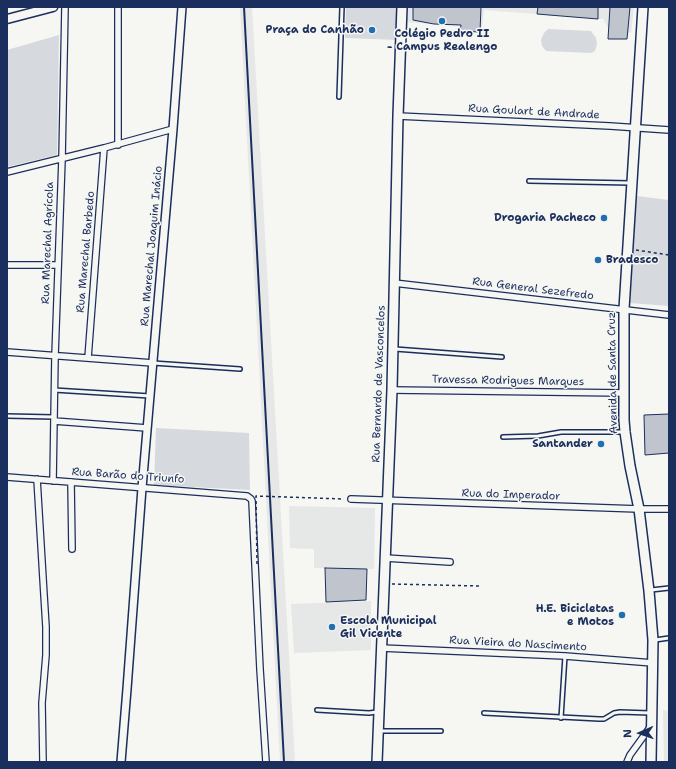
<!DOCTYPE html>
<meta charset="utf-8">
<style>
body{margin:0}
#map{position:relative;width:676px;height:769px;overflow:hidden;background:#f6f6f2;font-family:"Shantell Sans",sans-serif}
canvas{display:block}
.frame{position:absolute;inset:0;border:8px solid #1b2f5e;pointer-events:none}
.north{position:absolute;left:620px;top:713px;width:40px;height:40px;-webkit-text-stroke:3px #f6f6f2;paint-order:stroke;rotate:268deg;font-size:11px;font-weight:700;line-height:16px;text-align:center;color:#1b2f5e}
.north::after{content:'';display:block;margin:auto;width:14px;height:18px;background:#1b2f5e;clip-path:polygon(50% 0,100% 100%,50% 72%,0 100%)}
</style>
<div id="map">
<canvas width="676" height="769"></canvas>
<div class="frame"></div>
<div class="north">N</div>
</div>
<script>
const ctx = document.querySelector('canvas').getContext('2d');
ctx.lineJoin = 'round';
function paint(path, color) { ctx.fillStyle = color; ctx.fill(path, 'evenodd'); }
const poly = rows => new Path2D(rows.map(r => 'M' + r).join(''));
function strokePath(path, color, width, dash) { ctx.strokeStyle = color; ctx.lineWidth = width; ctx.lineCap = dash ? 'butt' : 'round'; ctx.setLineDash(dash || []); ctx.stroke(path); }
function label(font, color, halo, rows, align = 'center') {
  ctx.font = font + ' "Shantell Sans",sans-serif'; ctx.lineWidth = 3; ctx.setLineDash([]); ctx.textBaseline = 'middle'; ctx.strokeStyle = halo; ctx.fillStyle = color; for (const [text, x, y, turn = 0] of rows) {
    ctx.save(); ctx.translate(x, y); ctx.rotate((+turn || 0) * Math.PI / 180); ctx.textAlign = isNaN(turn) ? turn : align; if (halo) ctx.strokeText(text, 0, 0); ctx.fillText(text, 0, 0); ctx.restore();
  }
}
paint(poly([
 [240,7,252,7,295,762,280,762],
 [403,7,634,7,631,33,610,31,603,19,484,10,482,27,402,22],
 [289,506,375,508,374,569,314,568,314,549,290,548],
 [371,601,371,650,294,653,291,604],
 [663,710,669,711,669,762,664,762]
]), '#e6e7e7');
paint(poly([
 [346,7,401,7,399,40,345,38],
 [548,29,591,31,596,38,597,44,595,51,591,53,546,51,542,46,541,40,544,33],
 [59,35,57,155,7,167,7,50],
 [637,196,669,200,669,306,630,303],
 [156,428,249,433,250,490,154,485]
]), '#d6d9dd');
const building = poly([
 [413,7,481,7,480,32,460,31,461,25,434,24,413,20,413,7],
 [538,7,598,7,598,19,537,14,538,7],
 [610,7,630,7,627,39,608,39,610,7],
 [669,414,669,453,645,455,644,415,669,414],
 [325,568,367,569,366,600,326,602,325,568]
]);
paint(building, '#c0c4cd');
strokePath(building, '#1b2f5e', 1);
const service = poly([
 [339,97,342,7],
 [529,181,630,183],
 [395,349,502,357],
 [153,363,240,369],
 [54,390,150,396],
 [7,416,54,417],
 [503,437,538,436,561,432,623,432],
 [651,590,669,588],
 [655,640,669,638],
 [317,710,369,713,377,712],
 [484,713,599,719,604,719,614,713,620,712,650,713],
 [561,718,565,656],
 [380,731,441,731]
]);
const minor = poly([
 [118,7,118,145],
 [398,116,610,126,669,130],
 [7,172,104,148,173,129],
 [7,265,58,265],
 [394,283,669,315],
 [7,352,153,363],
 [88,358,104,148],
 [392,390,624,393],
 [54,421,147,428],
 [7,477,247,496,251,499,252,501,260,669,266,762],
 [37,479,44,595,46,627,46,655,42,703,43,762],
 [53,481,55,356,62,159,65,7],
 [71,482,72,549],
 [351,499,639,509,669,509],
 [385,558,450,562],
 [381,648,565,656,653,663],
 [627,762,630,755,651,726]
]);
const tertiary = poly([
 [121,762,127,689,142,488,173,129,182,7]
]);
const secondary = poly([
 [7,19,53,7]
]);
const primary = poly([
 [643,7,624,309,624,420,625,432,630,466,639,509,649,591,653,640,651,762],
 [377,762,392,390,398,116,402,7]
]);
strokePath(service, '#1b2f5e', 6);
strokePath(minor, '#1b2f5e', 8);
strokePath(tertiary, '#1b2f5e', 10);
strokePath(secondary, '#1b2f5e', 11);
strokePath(primary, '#1b2f5e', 12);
strokePath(poly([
 [636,250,669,255],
 [392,584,479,586]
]), '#1b2f5e', 1.5, [3, 3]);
strokePath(service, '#f6f6f2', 3);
strokePath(minor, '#f6f6f2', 5.5);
strokePath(tertiary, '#f6f6f2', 7);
strokePath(secondary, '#f6f6f2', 8);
strokePath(primary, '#f6f6f2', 9);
strokePath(poly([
 [244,7,284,762]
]), '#1b2f5e', 2);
strokePath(poly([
 [257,564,256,496,344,499]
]), '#1b2f5e', 1.5, [3, 3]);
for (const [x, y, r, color] of [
 [442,21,4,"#1f6fb2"],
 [372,30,4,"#1f6fb2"],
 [604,218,4,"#1f6fb2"],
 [598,260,4,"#1f6fb2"],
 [601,444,4,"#1f6fb2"],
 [622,615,4,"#1f6fb2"],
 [332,627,4,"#1f6fb2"]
]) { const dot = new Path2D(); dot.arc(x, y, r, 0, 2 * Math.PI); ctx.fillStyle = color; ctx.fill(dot); strokePath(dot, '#f6f6f2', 1.5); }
label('bold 11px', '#1b2f5e', '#f6f6f2', [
 ["Praça do Canhão",364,30],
 ["Colégio Pedro II",442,34,"center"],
 ["- Campus Realengo",442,47,"center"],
 ["Drogaria Pacheco",596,218],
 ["Bradesco",606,260,"left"],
 ["Santander",593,444],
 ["H.E. Bicicletas",614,609],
 ["e Motos",614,622],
 ["Escola Municipal",340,621,"left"],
 ["Gil Vicente",340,634,"left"]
], 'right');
label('11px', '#1b2f5e', '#f6f6f2', [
 ["Rua Goulart de Andrade",534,112,3],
 ["Rua Marechal Agrícola",48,243,-88],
 ["Rua Marechal Joaquim Inácio",152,246,-85],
 ["Rua Marechal Barbedo",86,252,-85],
 ["Rua General Sezefredo",533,289,7],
 ["Avenida de Santa Cruz",613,373,-91],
 ["Travessa Rodrigues Marques",508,381,1],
 ["Rua Bernardo de Vasconcelos",379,384,-88],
 ["Rua Barão do Triunfo",128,476,4],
 ["Rua do Imperador",511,495,2],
 ["Rua Vieira do Nascimento",518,644,3]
]);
</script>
